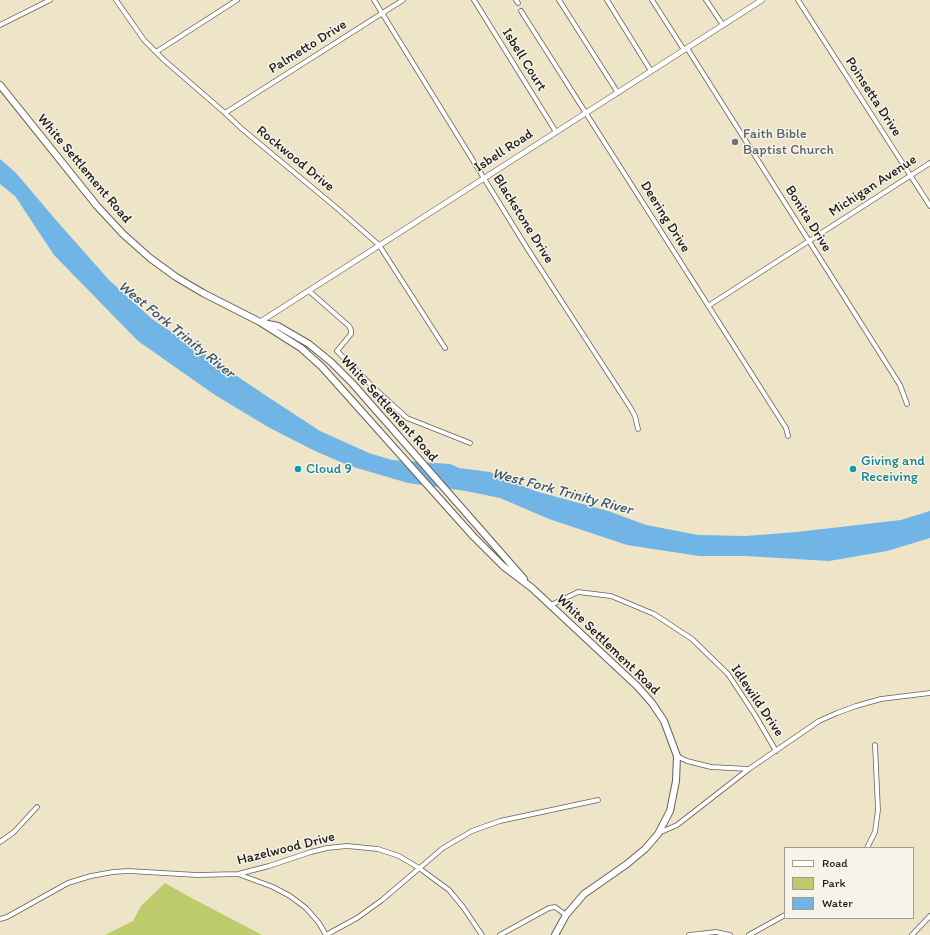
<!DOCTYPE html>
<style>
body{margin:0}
#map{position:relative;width:930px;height:935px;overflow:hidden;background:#eee4c7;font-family:Itim,sans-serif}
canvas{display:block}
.legend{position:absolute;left:784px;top:847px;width:130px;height:72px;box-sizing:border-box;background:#f7f3e8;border:1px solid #9f9d96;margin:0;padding:5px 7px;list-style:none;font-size:12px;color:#1c1c1c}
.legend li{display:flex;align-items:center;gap:8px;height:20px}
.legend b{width:20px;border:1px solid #9f9d96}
</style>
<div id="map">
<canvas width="930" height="935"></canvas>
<ul class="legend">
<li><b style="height:5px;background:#fff"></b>Road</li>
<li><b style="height:11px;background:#bdcb6d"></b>Park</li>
<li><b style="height:11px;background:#70b5e6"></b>Water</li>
</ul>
</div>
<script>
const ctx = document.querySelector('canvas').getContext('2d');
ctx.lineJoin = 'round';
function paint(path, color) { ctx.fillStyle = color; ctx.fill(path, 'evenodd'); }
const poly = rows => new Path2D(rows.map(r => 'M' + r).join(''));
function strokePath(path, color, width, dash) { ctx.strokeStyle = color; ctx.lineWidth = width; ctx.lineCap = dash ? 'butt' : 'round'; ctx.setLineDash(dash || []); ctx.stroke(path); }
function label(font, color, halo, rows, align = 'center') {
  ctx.font = font + ' Itim,sans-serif'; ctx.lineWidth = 3; ctx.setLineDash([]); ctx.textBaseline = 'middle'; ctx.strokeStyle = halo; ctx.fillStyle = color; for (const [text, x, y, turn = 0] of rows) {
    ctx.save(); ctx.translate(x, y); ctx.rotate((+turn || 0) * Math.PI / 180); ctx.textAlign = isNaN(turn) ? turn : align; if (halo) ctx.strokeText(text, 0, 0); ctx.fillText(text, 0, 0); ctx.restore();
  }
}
paint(poly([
 [165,883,184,894,262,935,105,935,133,921,141,906]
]), '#bdcb6d');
paint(poly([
 [0,159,16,173,55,219,109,280,152,319,265,395,320,431,369,453,392,460,450,464,459,468,490,472,535,491,608,511,646,525,698,535,746,536,797,532,901,520,930,511,930,538,887,551,829,561,746,556,699,556,627,545,549,519,500,498,466,491,408,483,350,466,315,451,268,427,215,395,138,341,54,255,15,196,0,184]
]), '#70b5e6');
const minor = poly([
 [116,0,144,40,164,60,225,113,242,129,338,209,379,245,445,348],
 [374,0,527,248,630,407,635,416,638,429],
 [474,0,556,132],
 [516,0,518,3],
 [559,0,618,93],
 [607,0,651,71],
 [652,0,684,50],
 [706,0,723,25],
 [798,0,930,206],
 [521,11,786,428,788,436],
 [0,25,50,0],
 [687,48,900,385,907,404],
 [156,52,237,0],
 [225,113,403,0],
 [309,291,349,326,351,330,351,334,337,351,374,388,407,418,470,443],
 [708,306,930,163],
 [551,605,578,592,611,596,654,614,692,639,728,674,755,715,776,751],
 [677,756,687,761,711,767,749,769,819,721,837,713,856,706,881,699,930,693],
 [659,833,677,825,749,769],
 [0,842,14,832,37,807],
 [867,848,875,832,878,810,875,745],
 [238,874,273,887,290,896,306,908,319,923,326,935],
 [0,919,7,917,68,883,91,876,113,872,129,871,197,875,238,874,269,866,311,852,327,848,347,846,378,849,399,856,419,868,449,890,463,907,482,935],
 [326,935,357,918,382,900,443,848,472,831,500,821,598,800],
 [500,935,549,908,555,907,566,915],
 [689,935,716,932,730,935],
 [749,935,785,915],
 [912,935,930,916]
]);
const tertiary = poly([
 [260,322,762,0]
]);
const secondary = poly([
 [0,85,97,206,123,234,150,258,176,277,203,293,260,322,301,348,322,367,473,536,503,566,532,588,637,686,652,703,664,721,677,756,676,781,670,811,658,834,645,849,627,864,584,894,566,915,555,935],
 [263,323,278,326,309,344,331,362,353,384,524,579]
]);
strokePath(minor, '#666258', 5.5);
strokePath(tertiary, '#666258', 6);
strokePath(secondary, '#666258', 8);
strokePath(minor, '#fff', 4);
strokePath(tertiary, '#fff', 5);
strokePath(secondary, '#fff', 6);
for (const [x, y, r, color] of [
 [735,142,4,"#6b7280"],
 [298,469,4,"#0f9aa8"],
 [853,469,4,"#0f9aa8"]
]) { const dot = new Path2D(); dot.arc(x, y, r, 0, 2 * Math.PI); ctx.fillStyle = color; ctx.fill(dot); strokePath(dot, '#f7f3e8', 1.5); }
label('14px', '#1c1c1c', '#f7f3e8', [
 ["Palmetto Drive",308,47,-32],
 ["Isbell Court",524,60,58],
 ["Poinsetta Drive",873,97,57],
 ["Isbell Road",504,151,-33],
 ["Rockwood Drive",295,159,39],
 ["White Settlement Road",84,169,50],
 ["Michigan Avenue",873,186,-33],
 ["Deering Drive",665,217,58],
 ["Blackstone Drive",523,219,58],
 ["Bonita Drive",808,219,58],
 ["White Settlement Road",389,409,48],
 ["White Settlement Road",608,645,44],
 ["Idlewild Drive",757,701,56],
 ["Hazelwood Drive",286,849,-14]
]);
label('14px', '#5b616d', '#f7f3e8', [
 ["Faith Bible",743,134],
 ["Baptist Church",743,150]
], 'left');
label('14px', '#0d838f', '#f7f3e8', [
 ["Giving and",861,461],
 ["Receiving",861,477],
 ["Cloud 9",306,469]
], 'left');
label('italic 15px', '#3e596d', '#f7f3e8', [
 ["West Fork Trinity River",176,330,39],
 ["West Fork Trinity River",562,492,15]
]);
</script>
